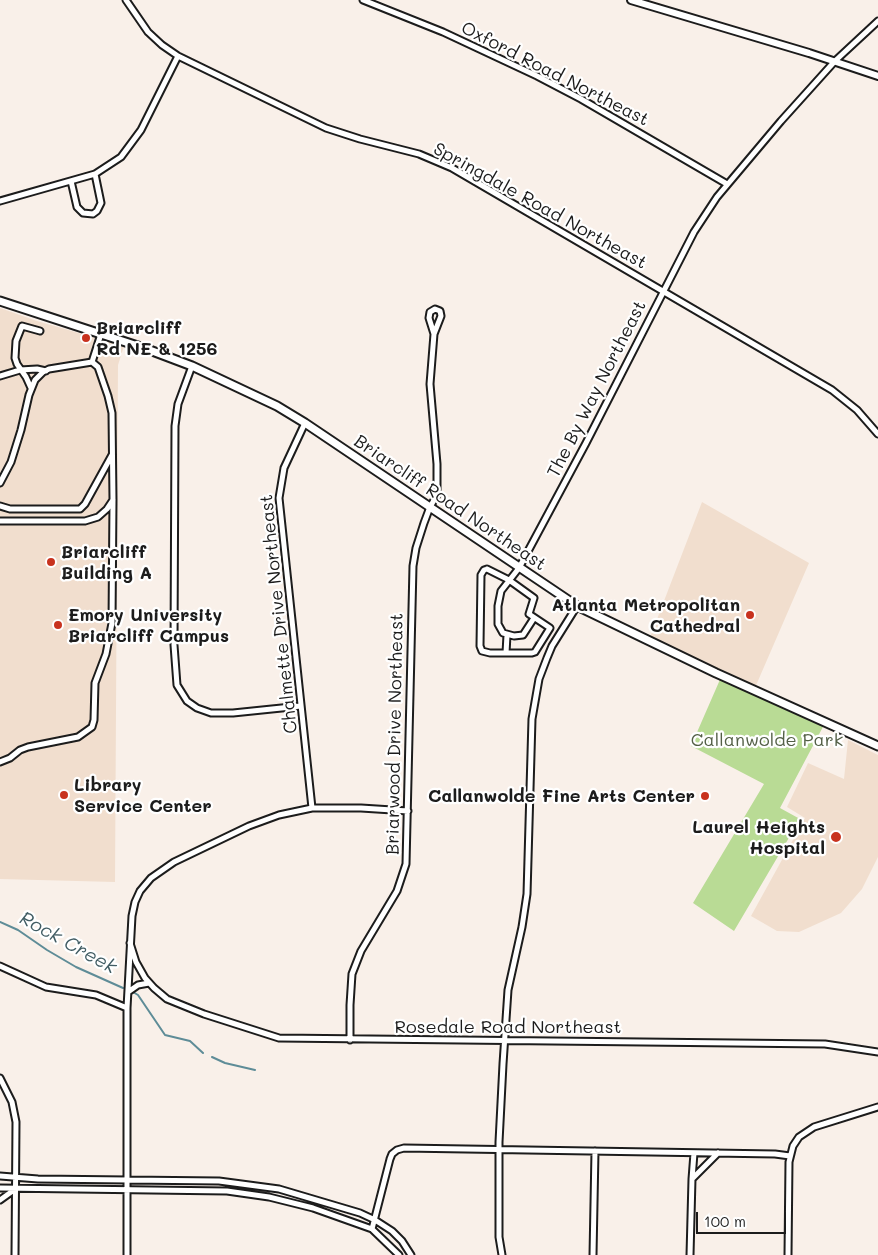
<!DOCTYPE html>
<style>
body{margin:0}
#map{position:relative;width:878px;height:1255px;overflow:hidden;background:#f9f0e9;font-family:Mali,sans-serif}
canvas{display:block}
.scale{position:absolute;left:696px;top:1212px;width:90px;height:22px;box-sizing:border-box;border:2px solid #1c1c1c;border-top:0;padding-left:6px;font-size:15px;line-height:18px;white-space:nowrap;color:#1c1c1c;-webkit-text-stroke:4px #fff;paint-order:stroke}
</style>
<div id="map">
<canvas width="878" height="1255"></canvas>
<div class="scale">100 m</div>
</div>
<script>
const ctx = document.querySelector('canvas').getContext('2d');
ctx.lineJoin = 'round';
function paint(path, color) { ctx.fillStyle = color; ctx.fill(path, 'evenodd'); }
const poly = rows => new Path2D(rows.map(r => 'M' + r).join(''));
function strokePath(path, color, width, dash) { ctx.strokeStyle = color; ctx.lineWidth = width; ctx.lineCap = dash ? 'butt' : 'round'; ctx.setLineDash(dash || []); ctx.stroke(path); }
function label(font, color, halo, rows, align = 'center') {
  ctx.font = font + ' Mali,sans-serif'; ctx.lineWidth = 4.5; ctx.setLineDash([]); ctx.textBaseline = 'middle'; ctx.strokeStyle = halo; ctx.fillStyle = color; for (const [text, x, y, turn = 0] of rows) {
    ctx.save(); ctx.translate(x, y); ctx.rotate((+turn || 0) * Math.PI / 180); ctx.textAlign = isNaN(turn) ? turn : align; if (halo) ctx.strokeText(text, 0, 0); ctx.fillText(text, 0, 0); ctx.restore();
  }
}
paint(poly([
 [0,308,37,321,124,346,118,365,115,882,0,879],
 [702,502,809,563,754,690,649,640],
 [848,740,878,755,878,857,862,889,841,913,799,932,777,931,751,916,805,818,787,807,808,763,844,779]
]), '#f1dece');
paint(poly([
 [722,675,825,723,780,808,800,819,734,931,693,903,764,784,691,746]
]), '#b9db95');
strokePath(poly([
 [0,922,18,930,47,950,76,967,123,988],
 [133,992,138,995,165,1035,190,1041,203,1053],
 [212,1057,225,1063,255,1070]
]), '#5e8c97', 2);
const minor = poly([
 [126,0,148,32,162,45,178,56,326,128,360,139,419,154,452,168,832,390,857,410,878,434],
 [363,0,443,32,537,76,581,99,727,184],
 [71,181,77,207,83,213,93,214,97,211,101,203,95,174],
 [0,201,95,174,121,157,141,130,178,56],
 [192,366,178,404,175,426,174,645,177,685,187,701,197,708,211,713,233,713,301,706],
 [0,376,20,370,37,369,46,371],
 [31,388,26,377,17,364,15,358,16,341,22,326,40,331],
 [305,423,284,468,279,498,312,808],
 [0,483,11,462,21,430,29,395,35,380,43,372,49,369,92,362,101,334],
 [0,506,10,509,80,509,85,504,112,455],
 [0,521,85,521,98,517,107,509,113,500],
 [487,569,509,580,534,598,529,614,550,628,535,652,532,653,490,653,482,651,480,646,481,575,484,570,487,569],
 [534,618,523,635,514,636,503,633,498,624,498,606,501,591,519,568,586,443,694,232,717,197,781,121,835,61,878,21],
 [506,653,507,635],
 [0,762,10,758,20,750,28,747,78,737,92,727,94,720,95,683,106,654,112,623,113,500,112,413,108,396,98,367,92,362],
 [130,943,136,962,145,978,154,988,167,999,204,1014,279,1038,825,1044,878,1052],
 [0,966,46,987,96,995,127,1008],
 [128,992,138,985,149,983],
 [350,1040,350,1005,352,974,361,951,397,891,406,864,413,566,416,548,424,523,430,507,437,495,437,464,430,384,434,334,429,318,430,312,435,309,440,311,441,316,434,334],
 [0,1078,12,1102,16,1122,15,1255],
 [0,1176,38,1179,219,1181,279,1189,360,1213,375,1220,392,1231,402,1241,411,1255],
 [692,1179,694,1153],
 [0,1188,227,1191,269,1197,313,1208,372,1229,399,1255],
 [0,1200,14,1190],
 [372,1229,390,1159,392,1154,397,1150,404,1148,775,1154,790,1156],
 [127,1255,127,1008,132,916,135,902,140,891,151,878,174,862,249,826,279,815,312,808,361,808,408,811],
 [502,1255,499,1237,499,1142,503,1064,508,990,522,927,527,894,532,719,539,679,547,658,552,646,577,606],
 [593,1255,595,1151],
 [690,1255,692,1179,718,1153],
 [788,1255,789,1162,793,1146,799,1137,814,1127,878,1107]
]);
const tertiary = poly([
 [631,0,809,53,878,76]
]);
const secondary = poly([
 [0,301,147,349,192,366,277,406,305,423,577,606,716,673,878,746]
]);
strokePath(minor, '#1c1c1c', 9);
strokePath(tertiary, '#1c1c1c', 10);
strokePath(secondary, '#1c1c1c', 11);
strokePath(minor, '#fff', 5);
strokePath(tertiary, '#fff', 6);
strokePath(secondary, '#fff', 7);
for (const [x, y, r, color] of [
 [86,338,5,"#c8321e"],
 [51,562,5,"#c8321e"],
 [750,615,5,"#c8321e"],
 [58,625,5,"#c8321e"],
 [64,795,5,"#c8321e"],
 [705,796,5,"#c8321e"],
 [836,837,6,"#c8321e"]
]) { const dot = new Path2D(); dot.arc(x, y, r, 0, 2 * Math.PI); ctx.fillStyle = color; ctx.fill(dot); strokePath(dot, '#fff', 2); }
label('18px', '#1c1c1c', '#fff', [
 ["Oxford Road Northeast",555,74,27],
 ["Springdale Road Northeast",540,206,29],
 ["The By Way Northeast",597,389,-63],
 ["Briarcliff Road Northeast",450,503,34],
 ["Chalmette Drive Northeast",279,614,-96],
 ["Briarwood Drive Northeast",395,734,-89],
 ["Rosedale Road Northeast",508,1027]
]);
label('bold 18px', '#1c1c1c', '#fff', [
 ["Briarcliff",96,328],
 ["Rd NE & 1256",96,349],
 ["Briarcliff",61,552],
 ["Building A",61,573],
 ["Atlanta Metropolitan",740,605,"right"],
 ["Cathedral",740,626,"right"],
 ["Emory University",68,615],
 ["Briarcliff Campus",68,636],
 ["Library",74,785],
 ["Service Center",74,806],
 ["Callanwolde Fine Arts Center",695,796,"right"],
 ["Laurel Heights",825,827,"right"],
 ["Hospital",825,848,"right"]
], 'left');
label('18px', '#535f46', '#fff', [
 ["Callanwolde Park",767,740]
]);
label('italic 19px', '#425d64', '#fff', [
 ["Rock Creek",68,943,29]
]);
</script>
